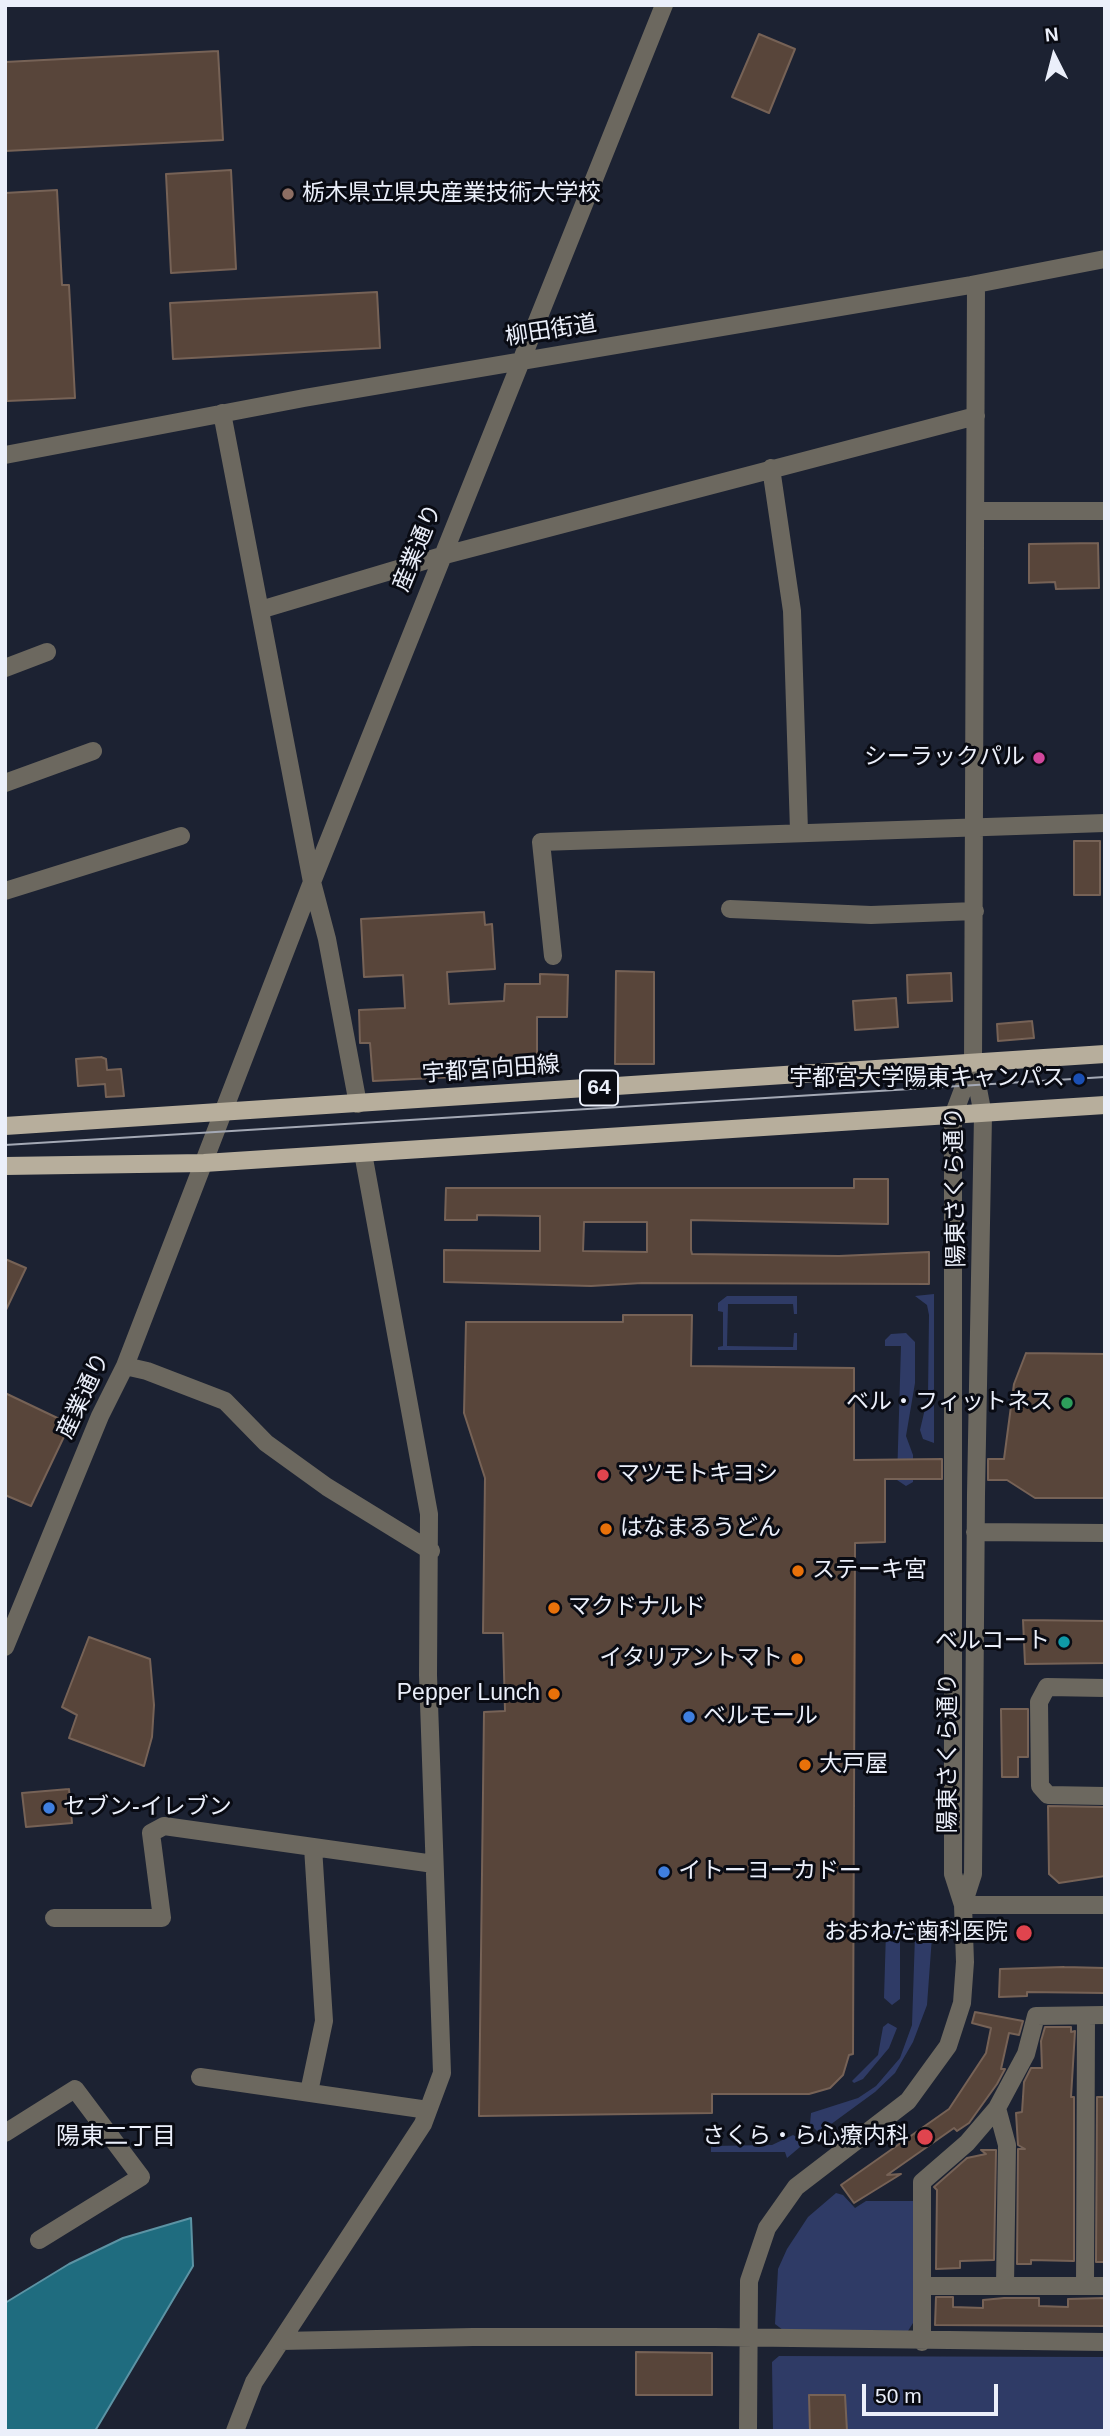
<!DOCTYPE html>
<meta charset="utf-8">
<style>
body{margin:0}
#map{position:relative;width:1110px;height:2436px;overflow:hidden;background:#1c2232;font-family:Helvetica,sans-serif}
canvas{display:block}
.frame{position:absolute;inset:0;border:7px solid #ebeffa;pointer-events:none}
.north{position:absolute;left:1019px;top:21px;width:70px;height:70px;-webkit-text-stroke:5px #090b13;paint-order:stroke;rotate:354deg;font-size:19px;font-weight:700;line-height:28px;text-align:center;color:#ebeffa}
.north::after{content:'';display:block;margin:auto;width:24px;height:32px;background:#ebeffa;clip-path:polygon(50% 0,100% 100%,50% 72%,0 100%)}
.scale{position:absolute;left:862px;top:2384px;width:136px;height:32px;box-sizing:border-box;border:4px solid #ebeffa;border-top:0;padding-left:9px;font-size:21px;line-height:24px;white-space:nowrap;color:#ebeffa;-webkit-text-stroke:5px #090b13;paint-order:stroke}
</style>
<div id="map">
<canvas width="1110" height="2436"></canvas>
<div class="frame"></div>
<div class="north">N</div>
<div class="scale">50 m</div>
</div>
<script>
const ctx = document.querySelector('canvas').getContext('2d');
ctx.lineJoin = 'round';
function paint(path, color) { ctx.fillStyle = color; ctx.fill(path, 'evenodd'); }
const poly = rows => new Path2D(rows.map(r => 'M' + r).join(''));
function strokePath(path, color, width, dash) { ctx.strokeStyle = color; ctx.lineWidth = width; ctx.lineCap = dash ? 'butt' : 'round'; ctx.setLineDash(dash || []); ctx.stroke(path); }
function label(font, color, halo, rows, align = 'center') {
  ctx.font = font + ' Helvetica,"Noto Sans JP",sans-serif'; ctx.lineWidth = 6; ctx.setLineDash([]); ctx.textBaseline = 'middle'; ctx.strokeStyle = halo; ctx.fillStyle = color; for (const [text, x, y, turn = 0] of rows) {
    ctx.save(); ctx.translate(x, y); ctx.rotate((+turn || 0) * Math.PI / 180); ctx.textAlign = isNaN(turn) ? turn : align; if (halo) ctx.strokeText(text, 0, 0); ctx.fillText(text, 0, 0); ctx.restore();
  }
}
paint(poly([
 [934,1294,934,1443,923,1439,920,1430,928,1396,929,1315,927,1305,915,1296],
 [727,1296,797,1296,797,1314,794,1314,793,1304,728,1304,727,1346,793,1347,794,1333,797,1333,797,1350,718,1350,718,1347,723,1346,723,1312,718,1311,718,1303],
 [906,1333,915,1342,915,1383,906,1436,913,1455,913,1482,906,1486,897,1480,901,1346,885,1346,885,1340,891,1334],
 [933,1923,927,2005,913,2042,895,2073,875,2092,819,2133,810,2124,811,2113,858,2098,876,2086,900,2058,912,2025,915,1935,920,1925],
 [886,1931,899,1931,900,1936,900,1999,892,2005,884,1998],
 [888,2023,897,2028,889,2048,863,2079,854,2083,852,2081,878,2055,883,2027],
 [793,2135,806,2142,787,2158,785,2152,711,2152,711,2146,772,2145],
 [836,2193,843,2195,855,2208,866,2201,914,2201,913,2323,908,2331,783,2330,775,2324,778,2269,787,2249,808,2217],
 [779,2356,1105,2357,1105,2431,773,2431,772,2362]
]), '#2f3b66');
const water = poly([
 [191,2218,193,2266,95,2431,5,2431,5,2303,69,2264,123,2238,191,2218]
]);
paint(water, '#1f6c7f');
strokePath(water, '#5c93a4', 2);
const building = poly([
 [759,34,795,49,769,113,732,97,759,34],
 [218,51,223,140,5,151,5,62,218,51],
 [231,170,236,269,171,273,166,174,231,170],
 [57,190,62,285,69,285,75,398,7,401,5,193,57,190],
 [377,292,380,348,173,359,170,303,377,292],
 [1098,543,1099,588,1056,589,1055,582,1029,583,1029,544,1098,543],
 [1074,841,1100,841,1100,895,1074,895,1074,841],
 [484,912,485,925,492,924,495,969,447,972,449,1004,504,1001,505,984,540,984,540,974,568,975,567,1017,537,1017,537,1073,373,1081,370,1043,360,1043,359,1010,405,1008,403,975,364,977,361,919,484,912],
 [616,971,654,972,654,1064,615,1064,616,971],
 [951,973,952,1001,908,1003,907,975,951,973],
 [896,998,898,1027,855,1030,853,1001,896,998],
 [1032,1021,1034,1038,998,1041,997,1024,1032,1021],
 [101,1057,106,1059,107,1070,121,1069,124,1096,106,1097,105,1084,78,1086,76,1059,101,1057],
 [854,1179,888,1179,888,1224,691,1220,691,1250,692,1254,839,1256,929,1252,929,1284,642,1283,591,1286,444,1282,444,1250,540,1251,540,1216,477,1215,477,1220,445,1220,446,1188,854,1188,854,1179],
 [584,1222,647,1222,647,1252,583,1251,584,1222],
 [5,1259,26,1268,5,1312,5,1259],
 [623,1315,692,1315,691,1366,854,1368,854,1460,942,1459,942,1479,885,1479,885,1542,855,1543,853,2054,849,2055,843,2075,830,2088,809,2094,712,2094,712,2113,479,2116,484,1712,505,1711,503,1633,483,1633,485,1478,464,1413,466,1322,623,1322,623,1315],
 [1026,1353,1105,1354,1105,1498,1035,1498,1007,1480,988,1480,988,1459,1004,1459,1014,1384,1026,1353],
 [5,1393,70,1424,31,1506,5,1495,5,1393],
 [1023,1620,1105,1621,1105,1663,1025,1664,1023,1620],
 [89,1637,150,1659,154,1705,152,1737,144,1766,69,1738,77,1715,62,1707,89,1637],
 [1001,1709,1028,1709,1028,1757,1018,1757,1018,1777,1002,1777,1001,1709],
 [69,1789,72,1823,26,1827,22,1793,69,1789],
 [1048,1806,1105,1807,1105,1876,1059,1883,1049,1874,1048,1806],
 [1064,1967,1105,1968,1105,1993,1027,1992,1027,1996,999,1997,1000,1969,1064,1967],
 [975,2012,1023,2021,1019,2035,1009,2033,1001,2069,1005,2069,997,2084,969,2123,957,2131,954,2128,887,2175,901,2174,854,2203,841,2185,949,2109,986,2053,991,2028,972,2023,975,2012],
 [1045,2027,1071,2027,1071,2032,1075,2031,1071,2097,1074,2097,1074,2261,1031,2260,1031,2264,1017,2264,1018,2149,1025,2149,1018,2145,1016,2113,1022,2112,1024,2082,1031,2068,1042,2068,1041,2041,1045,2027],
 [1097,2097,1105,2097,1105,2262,1096,2262,1097,2097],
 [981,2150,996,2150,994,2260,960,2261,960,2268,936,2269,937,2190,934,2187,967,2158,986,2154,981,2150],
 [936,2297,953,2297,953,2307,983,2308,983,2300,1004,2298,1039,2298,1039,2306,1068,2307,1068,2299,1105,2298,1105,2326,935,2325,936,2297],
 [636,2352,712,2353,712,2395,636,2395,636,2352],
 [809,2395,845,2395,847,2431,810,2431,809,2395]
]);
paint(building, '#58453a');
strokePath(building, '#766256', 2);
strokePath(poly([
 [222,413,312,882,327,939,358,1104],
 [5,455,304,398,971,285,1105,259],
 [771,468,792,611,799,831],
 [976,511,1105,511],
 [260,610,441,556,976,416],
 [5,668,47,652],
 [5,783,93,751],
 [5,891,181,836],
 [730,909,871,915,975,911],
 [553,956,541,842,1105,823],
 [125,1366,147,1371,225,1401,266,1443,327,1487,431,1551],
 [975,1532,1105,1533],
 [5,1647,100,1416,125,1366,312,882,664,5],
 [1105,1688,1047,1687,1039,1702,1040,1786,1048,1795,1105,1796],
 [963,1905,973,1874,976,1494,983,1115,973,1063,976,284],
 [963,1905,1105,1905],
 [54,1918,162,1918,151,1833,164,1826,434,1864],
 [200,2077,428,2110],
 [309,2092,324,2021,313,1847],
 [997,2108,1007,2145,1005,2286],
 [5,2133,75,2089,141,2177,39,2240],
 [923,2286,1105,2286],
 [1085,2286,1086,2016],
 [281,2341,473,2337,714,2337,1105,2342],
 [922,2342,922,2182,967,2143,997,2108,1026,2054,1036,2016,1105,2015],
 [235,2431,254,2382,423,2124,442,2073,428,1675,429,1514,363,1153],
 [748,2431,749,2281,767,2228,796,2187,908,2101,948,2046,962,2003,965,1962,963,1905,953,1874,953,1116,973,1063]
]), '#6c685f', 18);
strokePath(poly([
 [5,1126,1105,1054],
 [5,1166,204,1163,1105,1105]
]), '#b7ae9c', 18);
strokePath(poly([
 [5,1145,1105,1077]
]), '#a4a9b5', 2);
for (const [x, y, r, color] of [
 [288,194,7,"#8d6e63"],
 [1039,758,7,"#d1479c"],
 [1079,1079,7,"#1a4fb4"],
 [1067,1403,7,"#2e9e5b"],
 [603,1475,7,"#e0444e"],
 [606,1529,7,"#e8710a"],
 [798,1571,7,"#e8710a"],
 [554,1608,7,"#e8710a"],
 [1064,1642,7,"#0f9aa8"],
 [797,1659,7,"#e8710a"],
 [554,1694,7,"#e8710a"],
 [689,1717,7,"#3f7fe0"],
 [805,1765,7,"#e8710a"],
 [49,1808,7,"#3f7fe0"],
 [664,1872,7,"#3f7fe0"],
 [1024,1933,9,"#e0444e"],
 [925,2137,9,"#e0444e"]
]) { const dot = new Path2D(); dot.arc(x, y, r, 0, 2 * Math.PI); ctx.fillStyle = color; ctx.fill(dot); strokePath(dot, '#090b13', 2.5); }
for (const [x, y, w] of [
 [599,1088,38]
]) { const box = new Path2D(); box.roundRect(x - w / 2, y - 17.5, w, 35, 5); ctx.fillStyle = '#090b13'; ctx.fill(box); strokePath(box, '#ebeffa', 2); }
label('bold 21px', '#ebeffa', null, [
 ["64",599,1088]
]);
label('23px', '#ebeffa', '#090b13', [
 ["栃木県立県央産業技術大学校",302,194],
 ["シーラックパル",1025,758,"right"],
 ["宇都宮大学陽東キャンパス",1065,1079,"right"],
 ["ベル・フィットネス",1053,1403,"right"],
 ["マツモトキヨシ",617,1475],
 ["はなまるうどん",620,1529],
 ["ステーキ宮",812,1571],
 ["マクドナルド",568,1608],
 ["ベルコート",1050,1642,"right"],
 ["イタリアントマト",783,1659,"right"],
 ["Pepper Lunch",540,1694,"right"],
 ["ベルモール",703,1717],
 ["大戸屋",819,1765],
 ["セブン-イレブン",63,1808],
 ["イトーヨーカドー",678,1872],
 ["おおねだ歯科医院",1008,1933,"right"],
 ["さくら・ら心療内科",909,2137,"right"]
], 'left');
label('23px', '#ebeffa', '#090b13', [
 ["柳田街道",551,331,-9],
 ["産業通り",418,548,-68],
 ["宇都宮向田線",491,1070,-4],
 ["陽東さくら通り",956,1187,-91],
 ["産業通り",84,1396,-65],
 ["陽東さくら通り",949,1753,-90]
]);
label('24px', '#ebeffa', '#090b13', [
 ["陽東二丁目",116,2137]
]);
</script>
